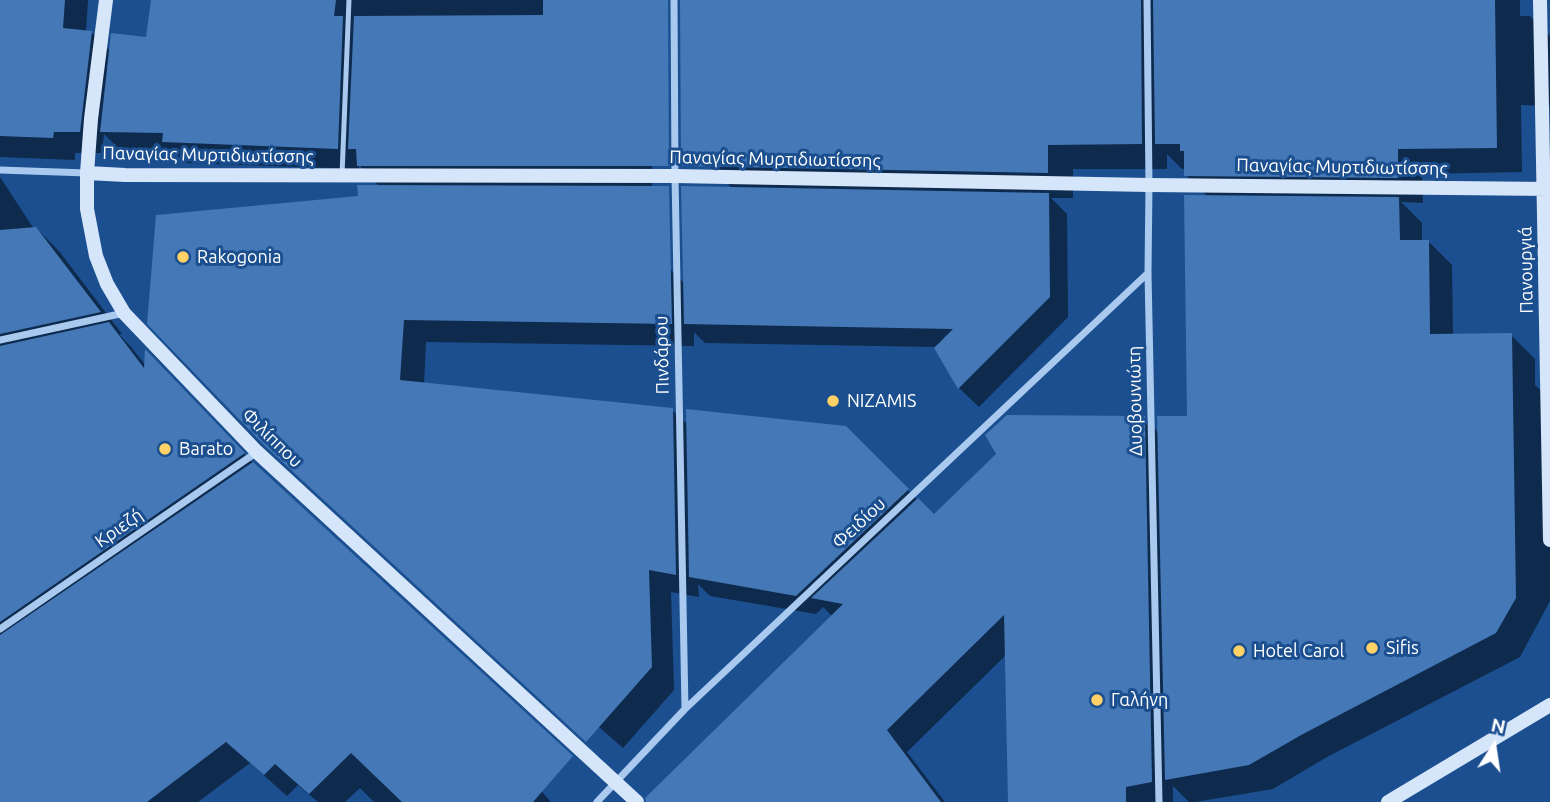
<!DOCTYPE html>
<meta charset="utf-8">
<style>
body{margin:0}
#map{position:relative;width:1550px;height:802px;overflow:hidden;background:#1b4f8f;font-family:Ubuntu,sans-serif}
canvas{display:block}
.north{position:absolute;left:1459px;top:711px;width:70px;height:70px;-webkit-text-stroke:5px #1b4f8f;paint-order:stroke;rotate:12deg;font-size:19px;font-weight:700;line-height:28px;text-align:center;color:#fff}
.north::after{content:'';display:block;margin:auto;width:24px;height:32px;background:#fff;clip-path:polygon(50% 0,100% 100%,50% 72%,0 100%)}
</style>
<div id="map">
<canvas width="1550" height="802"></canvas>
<div class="north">N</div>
</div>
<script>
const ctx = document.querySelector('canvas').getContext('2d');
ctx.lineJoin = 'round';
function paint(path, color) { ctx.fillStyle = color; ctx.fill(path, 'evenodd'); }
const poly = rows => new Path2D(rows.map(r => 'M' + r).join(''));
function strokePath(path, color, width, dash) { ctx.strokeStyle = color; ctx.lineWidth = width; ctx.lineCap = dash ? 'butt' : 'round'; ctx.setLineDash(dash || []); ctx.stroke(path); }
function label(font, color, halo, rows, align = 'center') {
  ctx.font = font + ' Ubuntu,sans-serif'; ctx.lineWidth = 6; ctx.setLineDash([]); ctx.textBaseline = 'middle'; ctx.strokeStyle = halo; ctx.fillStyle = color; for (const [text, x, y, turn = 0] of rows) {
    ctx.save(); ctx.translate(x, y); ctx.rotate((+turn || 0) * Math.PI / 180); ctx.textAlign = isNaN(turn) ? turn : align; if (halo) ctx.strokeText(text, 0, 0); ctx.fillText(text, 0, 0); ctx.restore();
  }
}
paint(poly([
 [0,0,88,0,86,32,92,33,111,52,148,39,153,0,650,0,652,187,670,269,685,284,732,188,710,166,740,0,1520,0,1520,16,1530,16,1550,36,1550,106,1521,105,1522,172,1422,174,1423,203,1401,202,1422,223,1422,241,1428,241,1452,265,1453,336,1511,335,1535,359,1535,385,1550,398,1550,601,1520,657,1327,757,1273,789,1195,802,1189,802,1173,786,1173,802,1010,802,1006,655,907,752,945,802,685,802,833,617,823,607,816,614,710,596,698,584,699,597,671,592,674,690,623,748,488,630,289,468,360,197,380,187,359,165,359,169,185,163,175,153,123,153,104,134,102,153,75,153,75,160,0,157],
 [1167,154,1182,169,1186,169,1186,175,1208,197,1188,418,1159,433,1144,418,934,517,846,427,688,425,672,410,424,384,426,342,694,346,694,332,705,343,936,347,959,388,979,407,1068,317,1067,214,1051,198,1073,198,1073,169,1167,169],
 [0,177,34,229,36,228,59,251,122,334,119,334,131,347,146,366,167,374,258,468,551,802,374,802,360,788,345,802,318,802,298,785,287,796,250,763,198,802,0,802]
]), '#0007');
paint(poly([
 [0,0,65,0,63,28,92,31,80,132,54,132,53,138,0,136],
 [151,0,336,0,334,16,343,16,338,149,162,142,163,133,100,132,111,33,146,37],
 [543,0,668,0,669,166,357,166,356,149,348,149,354,16,543,15],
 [680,0,1141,0,1142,144,1048,145,1048,173,681,166],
 [1153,0,1495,0,1497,148,1398,149,1398,178,1184,176,1184,151,1180,151,1180,144,1155,144],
 [357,185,669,186,672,324,404,320,400,380,673,408,676,575,649,570,652,667,586,742,264,445,147,324,156,215,358,196],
 [681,186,1049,193,1050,297,958,389,934,348,953,329,684,324],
 [1184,195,1399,197,1400,240,1429,240,1430,334,1512,333,1516,598,1496,633,1303,734,1249,765,1165,780,1157,416,1187,416],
 [36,227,101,312,0,334,0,230],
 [109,322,144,368,145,349,245,453,0,622,0,346],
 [686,409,846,426,909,489,796,596,689,577],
 [1007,415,1145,416,1152,782,1126,787,1126,802,1008,802,1004,615,887,730,941,802,646,802,645,798,843,604,811,598,918,498,934,514,996,454,985,435],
 [253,462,573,756,533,802,402,802,351,753,309,794,275,764,264,775,226,742,147,802,0,802,0,635]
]), '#4478b7');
strokePath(poly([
 [342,175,349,0]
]), '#a9c9ee', 5);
strokePath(poly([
 [674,0,675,176,685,709],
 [1147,0,1149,185,1148,273,1159,802],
 [0,170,87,173],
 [0,340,124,313],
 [0,629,257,452],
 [597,802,685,709,1148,273]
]), '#a9c9ee', 7);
strokePath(poly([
 [106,0,91,119,87,173,87,209,96,256,107,284,124,313,257,452,637,802],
 [1540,0,1550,540],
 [87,173,125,175,675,176,1149,185,1550,189],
 [1388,802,1550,705]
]), '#d6e6fa', 14);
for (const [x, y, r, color] of [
 [183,257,7,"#ffd166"],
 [833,401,7,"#ffd166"],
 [165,449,7,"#ffd166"],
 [1372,648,7,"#ffd166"],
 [1239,651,7,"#ffd166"],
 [1097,700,7,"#ffd166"]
]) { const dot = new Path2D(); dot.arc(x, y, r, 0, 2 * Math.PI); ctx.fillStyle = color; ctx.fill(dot); strokePath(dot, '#1b4f8f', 2.5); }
label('18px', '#fff', '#1b4f8f', [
 ["Παναγίας Μυρτιδιωτίσσης",208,155,1],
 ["Παναγίας Μυρτιδιωτίσσης",775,159,1],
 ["Παναγίας Μυρτιδιωτίσσης",1342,167,1],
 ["Πανουργιά",1526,270,-91],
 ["Πινδάρου",662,355,-91],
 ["Δυοβουνιώτη",1135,401,-91],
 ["Φιλίππου",272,438,44],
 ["Φειδίου",859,523,-43],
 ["Κριεζή",119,528,-35]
]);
label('18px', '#fff', '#1b4f8f', [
 ["Rakogonia",197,257],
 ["NIZAMIS",847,401],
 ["Barato",179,449],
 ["Sifis",1386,648],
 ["Hotel Carol",1253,651],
 ["Γαλήνη",1111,700]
], 'left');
</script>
